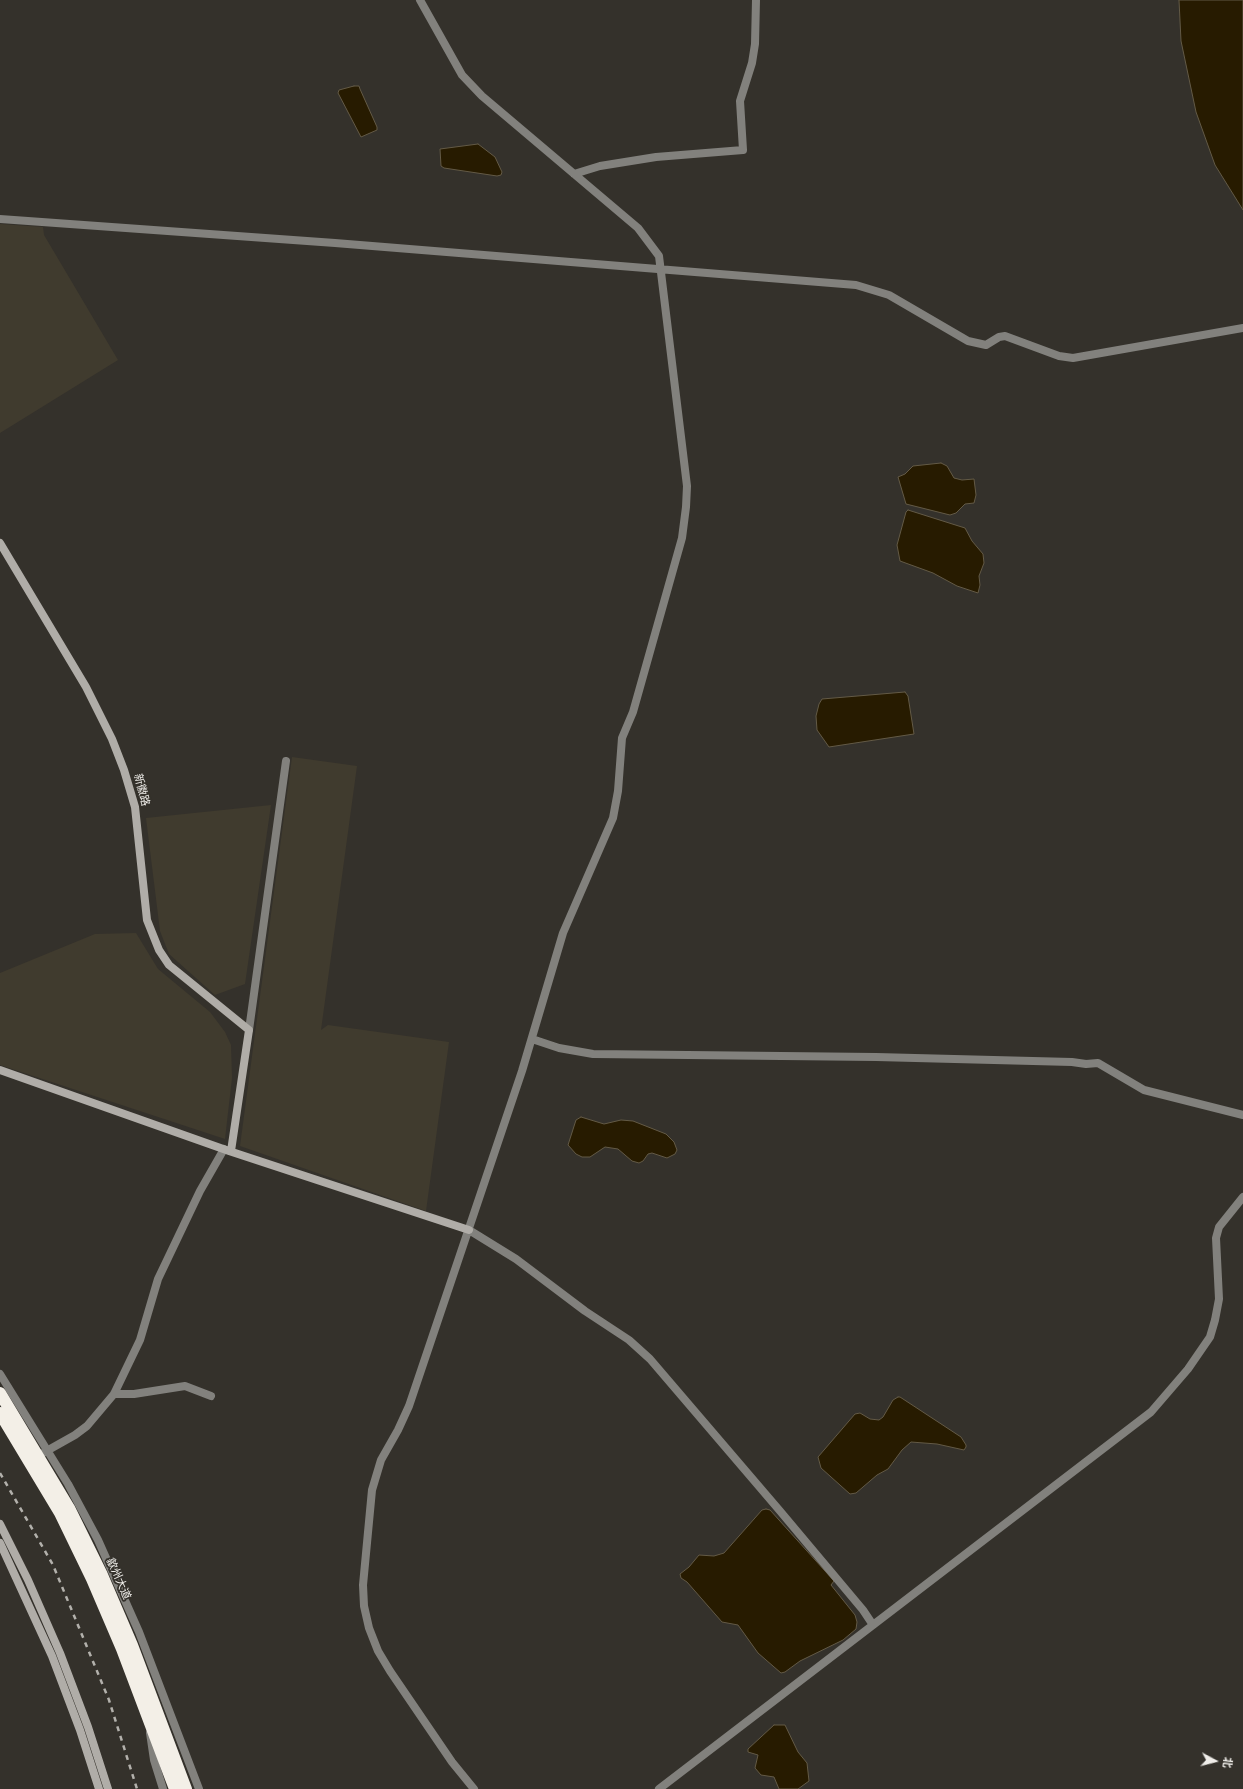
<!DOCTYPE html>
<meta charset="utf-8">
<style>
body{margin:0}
#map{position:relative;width:1243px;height:1789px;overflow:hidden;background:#34312b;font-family:Roboto,"Noto Sans SC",sans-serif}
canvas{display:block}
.north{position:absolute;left:1195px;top:1741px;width:40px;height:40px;-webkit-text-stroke:3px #34312b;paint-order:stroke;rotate:97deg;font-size:11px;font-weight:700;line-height:16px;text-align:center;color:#efede9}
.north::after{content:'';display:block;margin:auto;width:14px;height:18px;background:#efede9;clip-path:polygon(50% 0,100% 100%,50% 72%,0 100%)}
</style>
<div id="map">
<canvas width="1243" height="1789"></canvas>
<div class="north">北</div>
</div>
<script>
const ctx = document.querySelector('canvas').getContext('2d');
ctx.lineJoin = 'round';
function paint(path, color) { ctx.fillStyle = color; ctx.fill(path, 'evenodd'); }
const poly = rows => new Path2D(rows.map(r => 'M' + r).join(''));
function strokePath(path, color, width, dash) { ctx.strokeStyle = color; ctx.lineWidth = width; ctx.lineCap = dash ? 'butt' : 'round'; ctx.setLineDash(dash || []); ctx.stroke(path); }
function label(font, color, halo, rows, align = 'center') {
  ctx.font = font + ' Roboto,"Noto Sans SC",sans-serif'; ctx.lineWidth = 3.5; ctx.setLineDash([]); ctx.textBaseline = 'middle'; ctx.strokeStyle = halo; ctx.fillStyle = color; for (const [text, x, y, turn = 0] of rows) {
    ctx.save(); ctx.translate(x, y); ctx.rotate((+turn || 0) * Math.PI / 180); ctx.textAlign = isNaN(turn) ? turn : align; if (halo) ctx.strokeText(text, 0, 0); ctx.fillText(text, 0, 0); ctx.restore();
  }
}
paint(poly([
 [0,224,43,227,44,235,118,360,0,433],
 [292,757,357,766,321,1030,328,1025,449,1042,426,1211,240,1146],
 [271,805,245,984,215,995,169,954,160,931,146,818],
 [136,933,158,969,210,1012,225,1032,231,1045,232,1078,225,1139,0,1065,0,973,95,934]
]), '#403b2e');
const water = poly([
 [1179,0,1243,0,1243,210,1215,165,1196,112,1181,41,1179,0],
 [354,86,359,86,360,89,377,127,377,130,361,137,338,93,339,90,354,86],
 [478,144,495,157,502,172,501,175,497,176,444,168,441,166,440,149,478,144],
 [941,463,947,466,954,478,962,480,974,479,976,495,974,503,965,504,956,513,950,515,906,504,898,477,905,474,913,466,941,463],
 [908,510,965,528,972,541,983,554,984,563,979,576,980,585,978,593,957,586,933,573,900,561,897,545,906,512,908,510],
 [905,692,908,696,914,734,829,747,817,730,816,716,819,704,822,699,905,692],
 [581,1117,604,1124,621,1120,633,1121,666,1134,674,1142,677,1150,675,1154,667,1158,652,1153,648,1154,643,1161,639,1163,632,1161,618,1149,605,1147,590,1157,582,1157,576,1154,568,1145,576,1120,581,1117],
 [898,1397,900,1397,961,1437,966,1445,966,1447,964,1450,937,1444,911,1442,902,1450,888,1469,877,1475,856,1493,850,1494,821,1468,818,1457,855,1414,860,1413,870,1419,879,1420,883,1417,893,1400,898,1397],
 [766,1509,770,1510,834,1581,831,1585,855,1615,857,1622,856,1629,843,1640,800,1661,785,1672,781,1673,758,1653,738,1625,722,1622,687,1582,681,1578,680,1574,689,1567,699,1555,714,1556,724,1553,762,1510,766,1509],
 [774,1725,785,1725,798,1752,807,1763,809,1781,798,1789,779,1789,774,1777,761,1775,755,1768,758,1755,748,1752,748,1749,774,1725]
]);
paint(water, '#271b00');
strokePath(water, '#635a46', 1);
strokePath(poly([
 [420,0,462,75,482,96,638,228,659,256,687,486,686,507,682,538,633,712,622,738,618,791,613,818,563,933,522,1071,409,1406,398,1430,381,1460,372,1490,363,1585,364,1606,369,1628,378,1651,390,1671,452,1762,474,1789],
 [574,174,600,166,656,157,743,150,740,101,752,63,755,44,756,0],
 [0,219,335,243,856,285,889,295,968,341,986,345,999,337,1005,336,1059,356,1073,358,1243,328],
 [249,1030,286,761],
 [532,1039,559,1048,593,1054,876,1057,1072,1062,1086,1064,1098,1063,1144,1090,1243,1115],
 [469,1230,516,1259,585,1311,629,1340,650,1359,780,1511,863,1610,873,1625],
 [0,1374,68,1484,98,1540,139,1632,199,1789],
 [114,1394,134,1394,185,1386,211,1396],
 [43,1453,75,1435,87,1426,114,1394,140,1340,158,1279,200,1191,224,1149],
 [150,1733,154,1760,163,1789],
 [659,1789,1151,1412,1188,1369,1210,1337,1215,1320,1219,1299,1216,1238,1219,1227,1243,1197]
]), '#82817d', 8);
strokePath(poly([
 [0,543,86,687,112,739,124,770,135,807,147,920,159,950,169,965,249,1030,231,1151],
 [0,1070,229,1151,469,1230],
 [0,1524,28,1580,60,1653,88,1727,108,1789],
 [0,1543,52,1656,80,1730,99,1789]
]), '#b0ada8', 8);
strokePath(poly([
 [0,1393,69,1508,102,1575,132,1645,186,1789],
 [0,1413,60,1513,92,1579,122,1649,175,1789]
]), '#f3efe7', 12);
strokePath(poly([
 [0,1473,53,1565,109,1700,137,1789]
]), '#b3b1ac', 2.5, [5, 5]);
label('11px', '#efede9', '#34312b', [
 ["新徽路",141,790,76],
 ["歙州大道",118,1579,66]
]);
</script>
